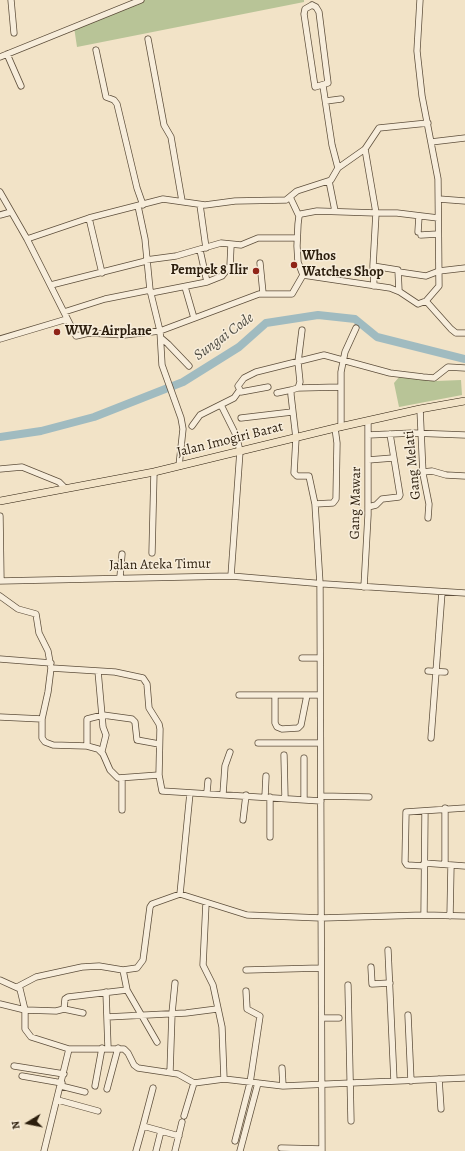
<!DOCTYPE html>
<style>
body{margin:0}
#map{position:relative;width:465px;height:1151px;overflow:hidden;background:#f2e3c7;font-family:Alegreya,serif}
canvas{display:block}
.north{position:absolute;left:8px;top:1103px;width:40px;height:40px;-webkit-text-stroke:3px #f7eddb;paint-order:stroke;rotate:260deg;font-size:11px;font-weight:700;line-height:16px;text-align:center;color:#2c1e0d}
.north::after{content:'';display:block;margin:auto;width:14px;height:18px;background:#2c1e0d;clip-path:polygon(50% 0,100% 100%,50% 72%,0 100%)}
</style>
<div id="map">
<canvas width="465" height="1151"></canvas>
<div class="north">N</div>
</div>
<script>
const ctx = document.querySelector('canvas').getContext('2d');
ctx.lineJoin = 'round';
function paint(path, color) { ctx.fillStyle = color; ctx.fill(path, 'evenodd'); }
const poly = rows => new Path2D(rows.map(r => 'M' + r).join(''));
function strokePath(path, color, width, dash) { ctx.strokeStyle = color; ctx.lineWidth = width; ctx.lineCap = dash ? 'butt' : 'round'; ctx.setLineDash(dash || []); ctx.stroke(path); }
function label(font, color, halo, rows, align = 'center') {
  ctx.font = font + ' Alegreya,serif'; ctx.lineWidth = 3; ctx.setLineDash([]); ctx.textBaseline = 'middle'; ctx.strokeStyle = halo; ctx.fillStyle = color; for (const [text, x, y, turn = 0] of rows) {
    ctx.save(); ctx.translate(x, y); ctx.rotate((+turn || 0) * Math.PI / 180); ctx.textAlign = isNaN(turn) ? turn : align; if (halo) ctx.strokeText(text, 0, 0); ctx.fillText(text, 0, 0); ctx.restore();
  }
}
paint(poly([
 [140,0,304,0,304,2,77,47,74,27],
 [400,376,422,380,426,377,436,381,461,380,462,395,399,407,394,383]
]), '#b8c497');
strokePath(poly([
 [0,437,41,431,94,417,183,382,239,347,266,323,318,315,355,319,377,337,465,359]
]), '#a0bbc0', 8);
const minor = poly([
 [11,0,14,33],
 [312,5,316,7,319,12,328,83,315,87,304,14,305,9,312,5],
 [148,39,164,125,171,137,182,201],
 [96,50,106,97,114,100,117,104,137,188,143,205],
 [7,54,21,86],
 [0,57,141,0],
 [323,86,332,145,338,168],
 [326,101,341,99],
 [431,142,465,138],
 [329,181,335,211],
 [0,192,27,239,76,336,89,333,124,335,160,331,259,294,292,294,303,275],
 [290,197,299,216],
 [439,199,465,201],
 [200,205,206,248],
 [138,206,145,239,150,290,160,331,162,365,181,418,183,429,179,466],
 [0,215,11,212],
 [89,218,102,273],
 [418,232,419,216],
 [421,235,438,234],
 [27,239,89,218,163,199,205,205,235,201,286,200,297,191,331,180,338,168,365,149,379,128,428,123],
 [200,250,207,282],
 [146,260,176,256,221,243,241,245,258,238,297,238],
 [260,263,263,293],
 [373,266,398,270,399,291],
 [399,272,426,276,439,271,465,268],
 [303,275,390,288,400,292,418,304,426,301,439,286,438,179,422,96,417,51,420,0],
 [303,275,298,262,297,246,298,224,299,216,301,214,317,211,376,213,365,149],
 [51,285,146,261],
 [374,286,373,266,376,213,397,213,438,218],
 [185,287,194,318],
 [151,293,207,282,222,276,230,266,231,245],
 [426,301,451,329,456,333,465,333],
 [64,312,105,299,150,290],
 [302,330,298,362,300,382,298,388,291,390,291,395,296,438,294,473,297,476,309,476,315,504],
 [161,338,168,344,189,366],
 [0,339,67,319],
 [268,387,241,392,238,386,244,378,256,372,324,355,390,373,423,377,434,378,448,367,465,368],
 [298,388,340,387],
 [277,393,291,390],
 [221,405,236,435,240,451,231,576],
 [420,409,423,474,429,504,428,518],
 [241,418,292,412],
 [192,426,200,415,234,398,239,391],
 [341,427,341,372,345,352,356,328],
 [368,435,413,433,465,435],
 [368,460,393,458],
 [0,469,22,467,59,482,65,488],
 [423,472,432,471,446,475,465,476],
 [368,507,376,505,382,499,399,497,400,495,390,434],
 [0,516,1,581],
 [152,553,154,472],
 [120,577,122,554],
 [0,581,231,576,325,584,465,593],
 [364,587,368,515,368,421],
 [0,596,18,609,36,614,39,633,48,651,51,668,115,672,143,678,147,684,149,708,159,724,160,729,159,775,162,791,321,801],
 [302,658,320,658],
 [0,659,51,663],
 [98,671,103,727,106,735,102,751],
 [428,671,445,672],
 [239,695,320,695],
 [275,695,275,723,277,727,282,729,298,728,301,725,307,695],
 [0,717,42,719,48,692,51,668],
 [42,719,42,738,45,742,53,745,87,746,98,749,103,754,110,770,118,778,159,775],
 [431,738,442,592],
 [258,743,320,743],
 [87,746,87,719,103,715,132,719,135,722,137,740,159,744],
 [284,755,285,798],
 [304,758,304,800],
 [122,778,122,810],
 [207,792,208,781],
 [223,794,225,766,230,752],
 [321,796,369,797],
 [265,797,266,776],
 [445,808,445,864],
 [243,820,246,795],
 [270,837,270,797],
 [424,863,465,866],
 [424,866,407,865,405,862,406,812,465,808],
 [180,894,190,793],
 [206,903,203,965,213,985,222,1027,224,1079],
 [424,915,425,811],
 [450,916,451,865],
 [388,950,394,1081],
 [371,967,372,984,390,983],
 [123,970,127,990,157,1042],
 [246,970,321,968],
 [0,980,20,989,25,1010,25,1029,31,1037,69,1049,124,1049,128,1053,134,1065,138,1068,178,1074,194,1083,224,1079,283,1086,465,1078],
 [348,985,351,1121],
 [17,987,36,977,82,967,99,966,123,970,137,968,143,960,150,907,152,904,180,894,247,915,321,918,424,915,465,916],
 [106,992,108,1048],
 [0,1004,25,1010,56,1011,64,1009,65,999,68,997,127,990],
 [64,1009,83,1013],
 [408,1015,411,1081],
 [107,1017,186,1013,217,1009],
 [322,1018,339,1018],
 [14,1066,64,1074],
 [282,1068,283,1086],
 [170,1072,172,1013,175,983],
 [22,1076,62,1083],
 [439,1079,441,1109],
 [61,1086,85,1092],
 [95,1086,102,1048],
 [107,1089,118,1048],
 [58,1100,98,1111],
 [184,1116,194,1083],
 [143,1126,153,1088],
 [235,1141,250,1083,260,1016,247,1009,246,991],
 [281,1148,322,1149],
 [44,1151,69,1049],
 [136,1151,143,1126,179,1136],
 [156,1151,161,1131],
 [175,1151,182,1122],
 [240,1151,258,1083],
 [322,1151,320,584,315,504,333,503,336,499,337,443,335,428]
]);
const major = poly([
 [0,501,154,472,335,428,420,409,465,401]
]);
strokePath(minor, '#5e4f3c', 7);
strokePath(major, '#2c1e0d', 8);
strokePath(minor, '#f7eddb', 5.5);
strokePath(major, '#f2e3c7', 7);
for (const [x, y, r, color] of [
 [294,265,4,"#8f2418"],
 [256,271,4,"#8f2418"],
 [57,332,4,"#8f2418"]
]) { const dot = new Path2D(); dot.arc(x, y, r, 0, 2 * Math.PI); ctx.fillStyle = color; ctx.fill(dot); strokePath(dot, '#f7eddb', 1.5); }
label('bold 14px', '#2c1e0d', '#f7eddb', [
 ["Whos",302,257],
 ["Watches Shop",302,273],
 ["Pempek 8 Ilir",248,271,"right"],
 ["WW2 Airplane",65,332]
], 'left');
label('14px', '#2c1e0d', '#f7eddb', [
 ["Jalan Imogiri Barat",230,440,-14],
 ["Gang Melati",413,465,-96],
 ["Gang Mawar",356,503,-89],
 ["Jalan Ateka Timur",160,565,-1]
]);
label('italic 15px', '#4f4d43', '#f7eddb', [
 ["Sungai Code",224,337,-36]
]);
</script>
